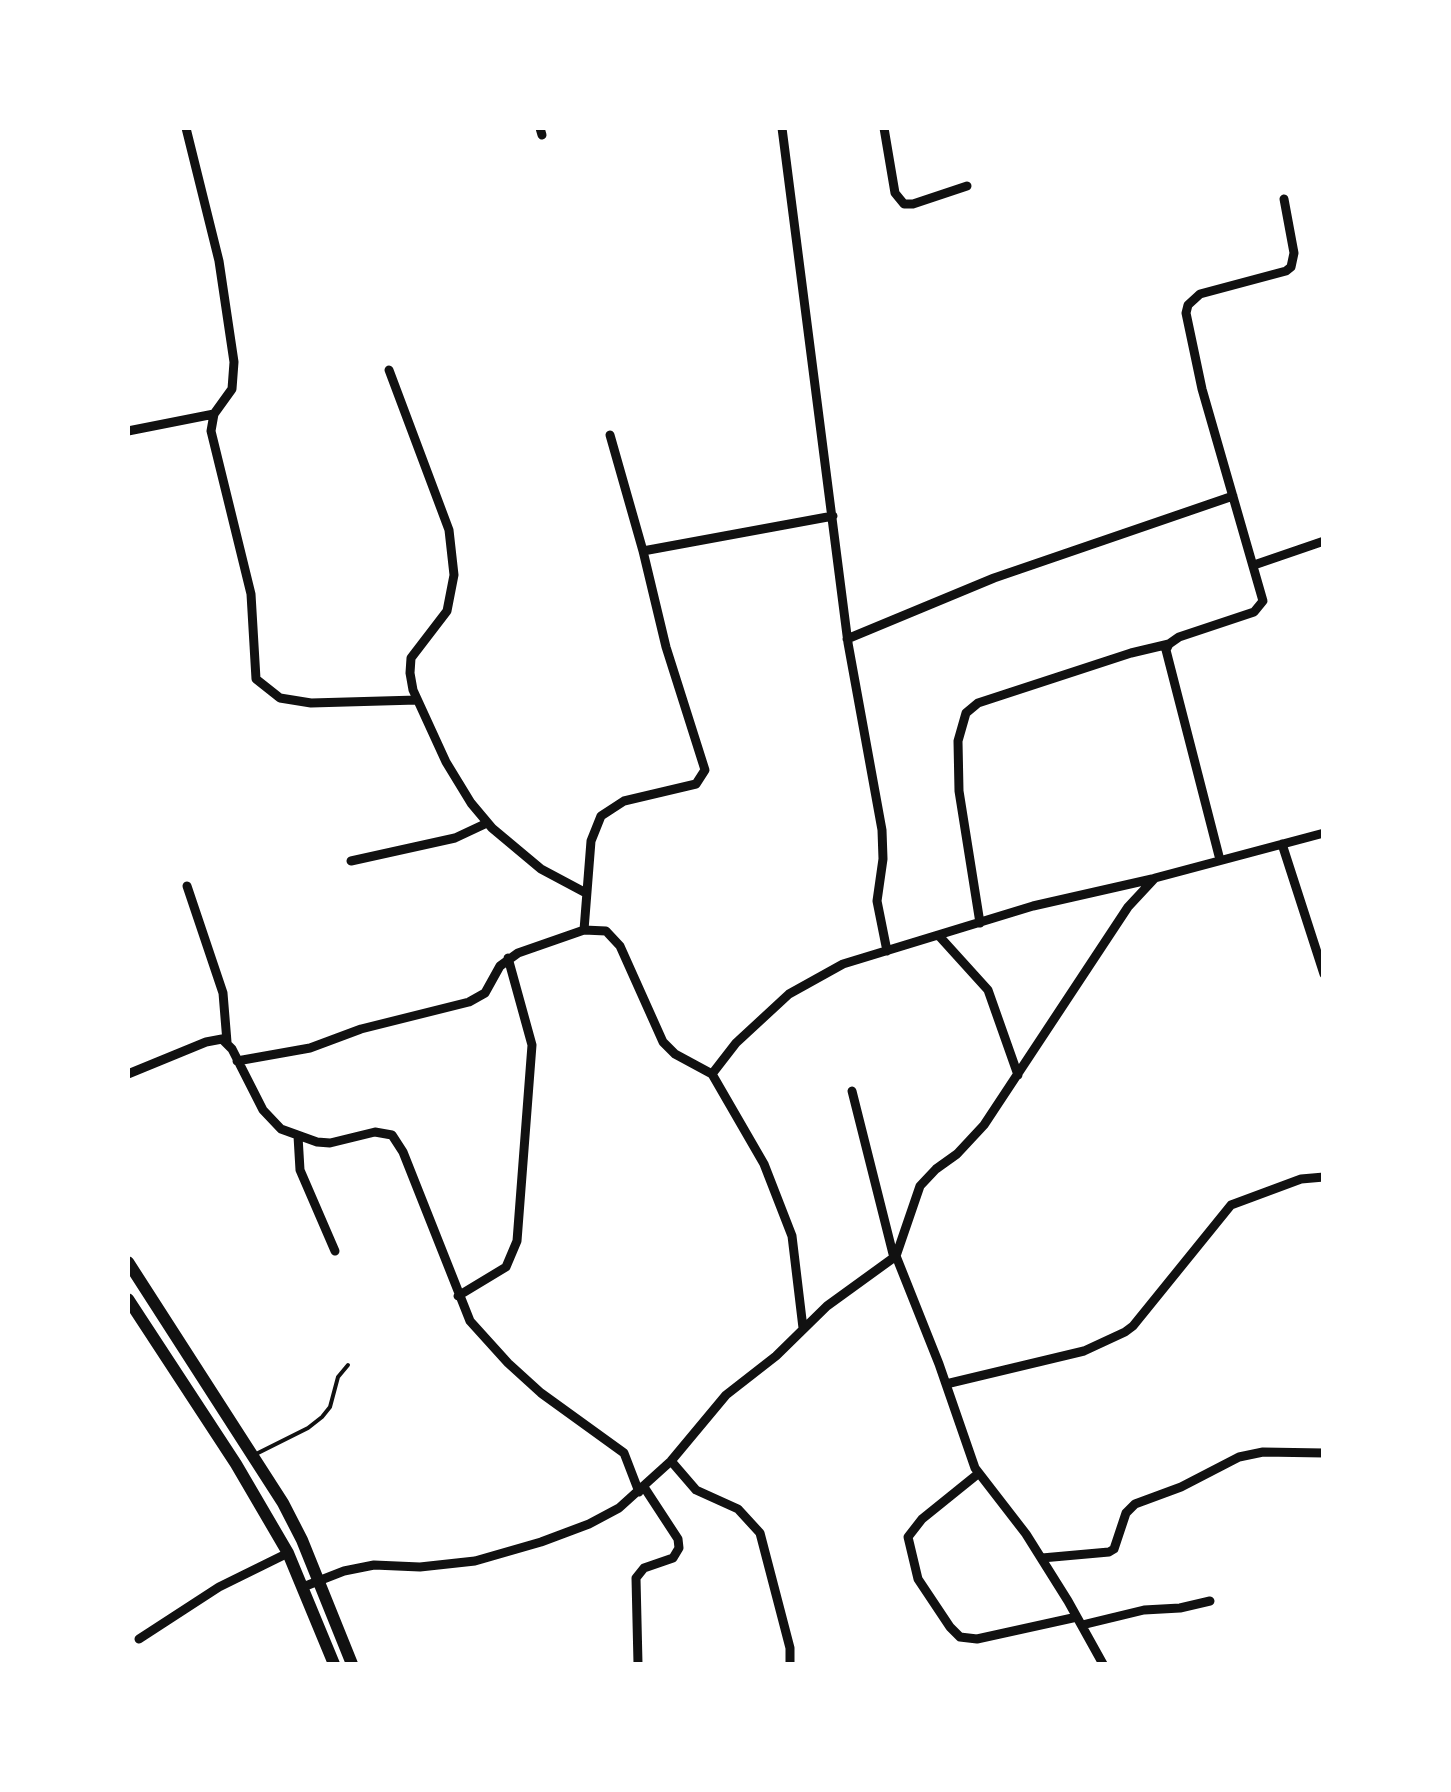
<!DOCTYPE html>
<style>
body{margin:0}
#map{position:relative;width:1451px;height:1792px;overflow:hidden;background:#fff;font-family:"PT Serif",serif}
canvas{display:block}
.frame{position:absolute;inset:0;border:130px solid #fff;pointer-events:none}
</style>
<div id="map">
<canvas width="1451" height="1792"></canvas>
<div class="frame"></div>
</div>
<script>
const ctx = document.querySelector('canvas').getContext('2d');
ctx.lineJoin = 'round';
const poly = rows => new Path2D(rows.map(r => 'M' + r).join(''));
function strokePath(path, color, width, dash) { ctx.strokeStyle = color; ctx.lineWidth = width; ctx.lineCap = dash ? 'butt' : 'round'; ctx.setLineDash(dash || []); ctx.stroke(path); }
strokePath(poly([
 [258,1453,308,1428,322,1417,330,1407,338,1377,348,1365]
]), '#111', 4);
strokePath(poly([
 [186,128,219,261,234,362,232,389,214,414,211,431,251,594,256,679,280,698,311,703,417,700],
 [540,128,542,135],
 [782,128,848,643,882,830,883,859,877,901,887,951],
 [884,128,895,193,904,204,913,204,967,186],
 [389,370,449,530,454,575,447,611,411,658,410,673,413,690,446,762,471,803,492,828,541,869,586,893],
 [128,431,214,414],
 [643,551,833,516],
 [1254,565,1324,541],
 [847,639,994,578,1233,496],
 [1282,844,1324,974],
 [1220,860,1166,650,1169,644,1179,637,1254,612,1263,601,1202,389,1186,313,1188,305,1200,294,1286,271,1291,267,1294,253,1284,199],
 [351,861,455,838,487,823],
 [187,886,223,993,227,1042],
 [980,923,959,791,958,741,966,713,978,703,1131,653,1169,644],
 [584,930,591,841,601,816,624,801,696,784,705,770,666,647,643,551,610,435],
 [940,937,988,990,1018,1075],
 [237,1061,310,1048,361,1029,469,1002,485,993,500,966,518,953,584,930,606,931,620,946,663,1042,675,1054,712,1074,764,1164,792,1236,803,1328],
 [128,1074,206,1042,222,1039,232,1049,263,1110,281,1129,317,1142,330,1143,375,1132,392,1135,403,1152,470,1321,508,1363,541,1393,624,1453,639,1492],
 [712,1074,736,1043,789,994,843,964,1033,906,1152,879],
 [852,1091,894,1258],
 [298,1136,300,1170,335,1251],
 [896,1256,920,1186,936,1169,957,1154,984,1125,1128,907,1155,878,1324,833],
 [458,1296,506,1267,517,1241,532,1045,508,958],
 [946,1384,1084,1351,1125,1332,1133,1326,1231,1205,1301,1179,1324,1177],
 [671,1461,696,1490,738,1509,760,1533,790,1648,790,1664],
 [979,1473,922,1519,908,1537,918,1579,950,1627,960,1637,977,1639,1077,1617],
 [1042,1558,1109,1552,1114,1549,1126,1513,1135,1504,1181,1487,1239,1457,1263,1452,1324,1453],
 [303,1587,344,1571,374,1565,420,1567,475,1561,541,1542,589,1524,619,1508,671,1461,726,1395,776,1356,827,1306,896,1256,939,1364,975,1468,1026,1534,1068,1601,1103,1664],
 [1082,1625,1144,1610,1180,1608,1210,1601],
 [139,1639,219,1587,288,1553],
 [638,1664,636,1578,644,1568,673,1558,679,1548,678,1539,644,1487]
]), '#111', 9);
strokePath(poly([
 [128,1262,283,1503,302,1540,352,1664],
 [128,1299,236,1464,288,1553,334,1664]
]), '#111', 12);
</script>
